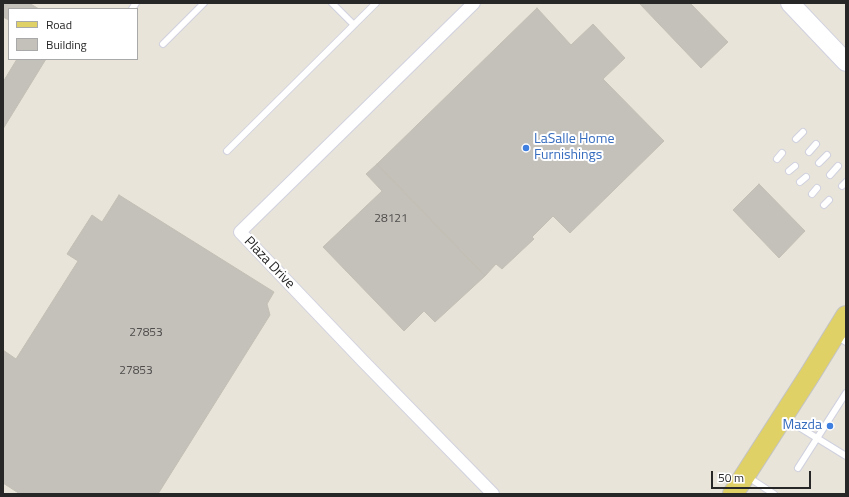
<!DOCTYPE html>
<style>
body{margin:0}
#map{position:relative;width:849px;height:497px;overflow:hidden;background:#e8e4da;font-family:"Titillium Web",sans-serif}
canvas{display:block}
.frame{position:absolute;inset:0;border:4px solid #272727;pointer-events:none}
.legend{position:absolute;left:8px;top:8px;width:130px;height:52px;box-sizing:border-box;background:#fff;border:1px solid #a9a9a9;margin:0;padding:5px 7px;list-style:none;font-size:12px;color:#272727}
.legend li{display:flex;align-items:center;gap:8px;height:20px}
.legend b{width:20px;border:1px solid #a9a9a9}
.scale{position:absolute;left:711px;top:471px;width:100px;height:18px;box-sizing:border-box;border:2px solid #272727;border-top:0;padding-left:5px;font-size:12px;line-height:14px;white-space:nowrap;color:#272727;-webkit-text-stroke:3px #fff;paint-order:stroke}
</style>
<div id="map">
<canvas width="849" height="497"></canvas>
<div class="frame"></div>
<ul class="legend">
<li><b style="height:5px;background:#e0d167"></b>Road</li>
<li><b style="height:11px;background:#c4c0ba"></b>Building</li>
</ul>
<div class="scale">50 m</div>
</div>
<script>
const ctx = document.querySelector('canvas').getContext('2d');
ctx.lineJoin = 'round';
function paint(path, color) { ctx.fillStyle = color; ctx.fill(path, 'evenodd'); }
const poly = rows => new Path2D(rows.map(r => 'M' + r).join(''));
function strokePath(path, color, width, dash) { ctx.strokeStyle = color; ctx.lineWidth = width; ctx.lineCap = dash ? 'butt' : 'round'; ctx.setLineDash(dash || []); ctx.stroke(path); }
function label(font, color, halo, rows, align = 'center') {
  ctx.font = font + ' "Titillium Web",sans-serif'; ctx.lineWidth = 4; ctx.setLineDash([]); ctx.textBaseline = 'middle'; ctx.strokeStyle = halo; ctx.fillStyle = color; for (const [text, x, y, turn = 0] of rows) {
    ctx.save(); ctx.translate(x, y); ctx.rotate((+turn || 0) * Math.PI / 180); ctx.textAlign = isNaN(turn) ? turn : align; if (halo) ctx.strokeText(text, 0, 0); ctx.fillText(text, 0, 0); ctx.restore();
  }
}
const building = poly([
 [3,3,29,3,39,9,9,9,9,20,3,17,3,3],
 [639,3,690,3,728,42,701,68,639,3],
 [537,8,571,45,593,24,625,58,603,79,664,141,570,233,553,216,532,237,534,239,502,269,496,264,485,276,377,164,537,8],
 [17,59,46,59,3,129,3,82,17,59],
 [377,164,485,276,435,322,424,311,404,331,323,247,382,191,366,174,377,164],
 [759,184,805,231,779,258,733,210,759,184],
 [119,195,274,292,267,304,270,315,158,494,20,494,3,483,3,350,16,359,78,261,67,254,92,215,102,222,119,195]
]);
paint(building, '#c4c0ba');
strokePath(building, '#c3bfb4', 1);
const lane = poly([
 [332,3,354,25],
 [132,9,136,3],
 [163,44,204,3],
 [796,139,803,132],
 [227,151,376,3],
 [809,152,816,144],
 [777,159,782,153],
 [819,163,827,155],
 [789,171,795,166],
 [830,175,838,166],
 [800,182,806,177],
 [842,186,846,182],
 [812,194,817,188],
 [824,205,829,200],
 [836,336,846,342],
 [786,419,846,456],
 [798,468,846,393],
 [748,477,774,494]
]);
const street = poly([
 [474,3,240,232,363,361,493,494]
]);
const secondary = poly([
 [790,3,846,62]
]);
const primary = poly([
 [733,494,809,376,846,316]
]);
strokePath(lane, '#d0d1df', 8);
strokePath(street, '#d0d1df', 14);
strokePath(secondary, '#d0d1df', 20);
strokePath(primary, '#c3c3c3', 22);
strokePath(lane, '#fff', 6);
strokePath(street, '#fff', 12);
strokePath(secondary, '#fff', 18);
strokePath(primary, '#e0d167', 20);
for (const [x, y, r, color] of [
 [526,148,4,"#3f7fe0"],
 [830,426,4,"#3f7fe0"]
]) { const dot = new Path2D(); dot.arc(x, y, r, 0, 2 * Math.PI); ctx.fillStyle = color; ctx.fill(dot); strokePath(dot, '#fff', 1.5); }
label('12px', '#4e4d4c', null, [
 ["28121",391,219],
 ["27853",146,333],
 ["27853",136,371]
]);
label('14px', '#366cbe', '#fff', [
 ["LaSalle Home",534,140],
 ["Furnishings",534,156],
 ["Mazda",822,426,"right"]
], 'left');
label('14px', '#272727', '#fff', [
 ["Plaza Drive",269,263,46]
]);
</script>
